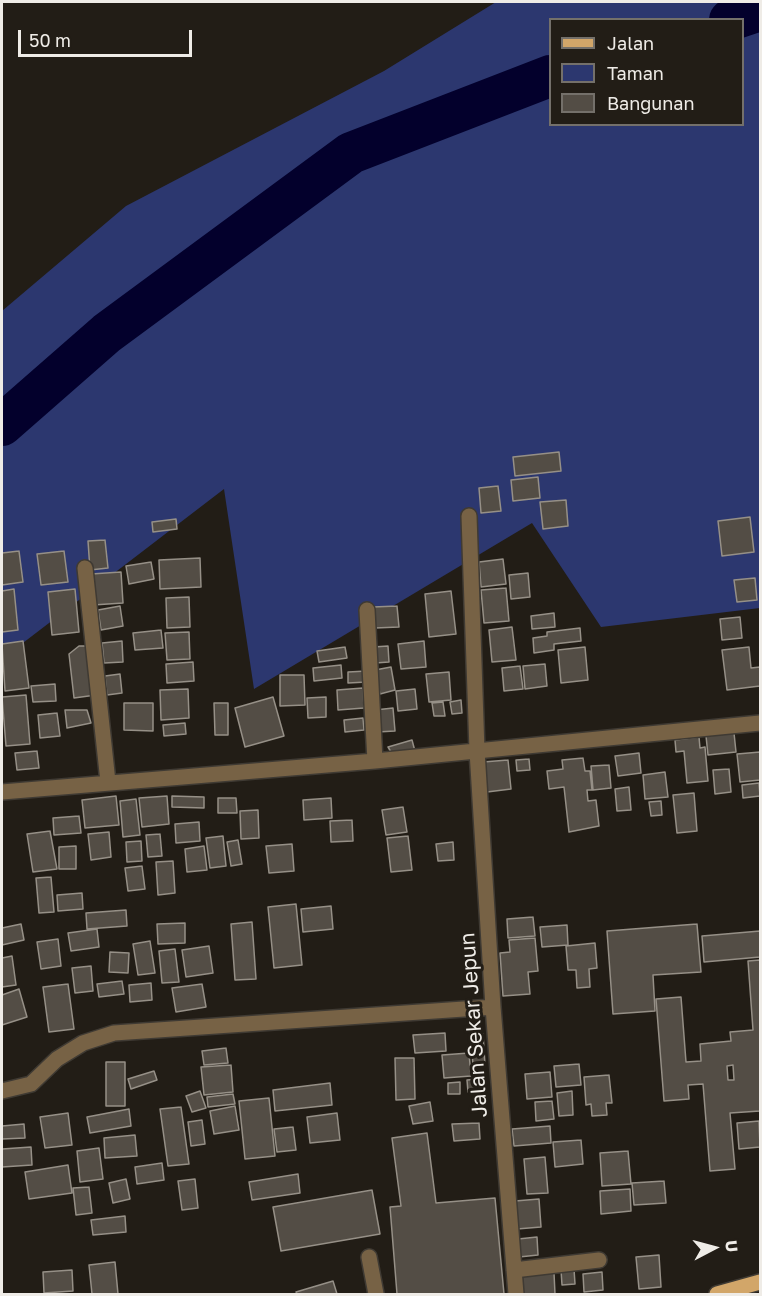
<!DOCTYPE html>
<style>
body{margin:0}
#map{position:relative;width:762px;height:1296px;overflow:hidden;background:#221d16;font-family:"Golos Text",sans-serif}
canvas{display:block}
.frame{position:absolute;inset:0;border:3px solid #efece7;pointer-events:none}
.legend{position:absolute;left:549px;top:18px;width:195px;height:108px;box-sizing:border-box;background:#221d16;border:2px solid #74706a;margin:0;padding:8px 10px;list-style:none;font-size:18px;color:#efece7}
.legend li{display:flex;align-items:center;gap:12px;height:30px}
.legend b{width:30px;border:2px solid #74706a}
.north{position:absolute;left:684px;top:1218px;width:60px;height:60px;-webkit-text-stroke:4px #221d16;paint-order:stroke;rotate:84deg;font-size:16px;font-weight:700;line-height:24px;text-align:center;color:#efece7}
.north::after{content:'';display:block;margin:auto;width:21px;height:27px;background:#efece7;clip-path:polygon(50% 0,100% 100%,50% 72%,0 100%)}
.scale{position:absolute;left:18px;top:30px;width:174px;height:27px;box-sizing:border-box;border:3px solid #efece7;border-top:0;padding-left:8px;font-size:18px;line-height:21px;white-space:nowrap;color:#efece7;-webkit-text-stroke:4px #221d16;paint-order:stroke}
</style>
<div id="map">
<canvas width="762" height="1296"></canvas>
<div class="frame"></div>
<ul class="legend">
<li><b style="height:8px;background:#d2a669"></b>Jalan</li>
<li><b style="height:16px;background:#2c376f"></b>Taman</li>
<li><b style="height:16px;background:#534d45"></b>Bangunan</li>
</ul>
<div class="north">U</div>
<div class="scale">50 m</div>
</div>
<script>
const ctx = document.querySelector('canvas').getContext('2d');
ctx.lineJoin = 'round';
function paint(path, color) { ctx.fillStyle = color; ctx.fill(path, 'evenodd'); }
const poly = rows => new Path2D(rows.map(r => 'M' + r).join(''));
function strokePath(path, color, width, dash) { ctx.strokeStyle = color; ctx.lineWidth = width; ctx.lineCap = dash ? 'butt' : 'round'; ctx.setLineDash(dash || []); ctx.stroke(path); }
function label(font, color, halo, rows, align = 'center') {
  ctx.font = font + ' "Golos Text",sans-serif'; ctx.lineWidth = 6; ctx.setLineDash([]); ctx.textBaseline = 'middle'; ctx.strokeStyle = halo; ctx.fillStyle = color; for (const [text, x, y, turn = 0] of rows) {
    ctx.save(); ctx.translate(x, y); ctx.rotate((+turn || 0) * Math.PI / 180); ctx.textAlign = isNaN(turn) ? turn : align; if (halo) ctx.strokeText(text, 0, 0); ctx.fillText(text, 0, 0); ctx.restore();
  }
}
paint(poly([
 [496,2,760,2,760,608,601,627,532,523,254,689,224,489,2,659,2,311,126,206,384,71],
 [550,20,742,20,742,124,550,124]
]), '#2c376f');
strokePath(poly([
 [730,20,760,10],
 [2,425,107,333,351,153,550,76]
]), '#03002c', 42);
const building = poly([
 [559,452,561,471,515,476,513,457,559,452],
 [538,477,540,498,513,501,511,480,538,477],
 [498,486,501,511,481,513,479,488,498,486],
 [566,500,568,526,543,529,540,502,566,500],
 [750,517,754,552,722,556,718,521,750,517],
 [176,519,177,529,153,532,152,522,176,519],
 [105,540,108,568,90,570,88,541,105,540],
 [19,551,23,582,2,585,2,553,19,551],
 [64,551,68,582,41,585,37,554,64,551],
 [200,558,201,587,160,589,159,560,200,558],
 [503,559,506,584,481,587,479,562,503,559],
 [151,562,154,579,129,584,126,566,151,562],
 [121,572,123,603,93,605,91,574,121,572],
 [528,573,530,597,511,599,509,575,528,573],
 [755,578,757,600,737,602,734,580,755,578],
 [506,588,509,621,484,623,481,590,506,588],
 [14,589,18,630,2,632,2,591,14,589],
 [75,589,79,632,52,635,48,592,75,589],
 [451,591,456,634,429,637,425,594,451,591],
 [189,597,190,627,167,628,166,598,189,597],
 [120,606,123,626,101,630,98,610,120,606],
 [397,606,399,627,375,628,373,607,397,606],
 [554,613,555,627,532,629,531,616,554,613],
 [740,617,742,638,722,640,720,619,740,617],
 [512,627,516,660,492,662,489,630,512,627],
 [580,628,581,641,554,644,554,650,534,653,533,638,547,636,547,632,580,628],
 [161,630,163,648,135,650,133,633,161,630],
 [189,632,190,659,167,660,165,633,189,632],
 [23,641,29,688,5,691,2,644,23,641],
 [122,641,123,662,104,663,102,643,122,641],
 [424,641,426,667,401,669,398,644,424,641],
 [79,646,92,646,96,695,74,698,69,654,79,646],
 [388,646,389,662,375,663,373,647,388,646],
 [345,647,347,658,319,662,317,651,345,647],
 [585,647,588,680,561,683,558,650,585,647],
 [749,647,751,668,760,667,760,686,727,690,722,650,749,647],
 [193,662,194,681,167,683,166,664,193,662],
 [545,664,547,686,525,689,523,666,545,664],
 [341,665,342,678,314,681,313,668,341,665],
 [520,666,523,689,504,691,502,668,520,666],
 [391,667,395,690,380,694,375,670,391,667],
 [367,671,367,682,348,683,348,672,367,671],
 [449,672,451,700,429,702,426,674,449,672],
 [120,674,122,693,107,695,105,676,120,674],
 [280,675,304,675,305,705,280,706,280,675],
 [55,684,56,701,33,702,31,686,55,684],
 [363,688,364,708,338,710,337,690,363,688],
 [188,689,189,718,161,720,160,690,188,689],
 [415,689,417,709,398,711,396,691,415,689],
 [26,695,30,744,6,746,2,697,26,695],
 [273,697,284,736,245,747,235,708,273,697],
 [326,697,326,717,308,718,307,698,326,697],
 [461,700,462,713,452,714,450,702,461,700],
 [443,702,445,716,434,716,432,703,443,702],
 [124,703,153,703,153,731,124,730,124,703],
 [214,703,228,703,228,735,215,735,214,703],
 [393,708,395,731,377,732,375,710,393,708],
 [65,710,87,710,91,723,67,728,65,710],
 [57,713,60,736,40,738,38,715,57,713],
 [363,718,364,730,345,732,344,720,363,718],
 [185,723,186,734,164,736,163,725,185,723],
 [734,733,736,752,708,755,706,736,734,733],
 [699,737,700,748,705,747,708,781,687,783,684,751,676,752,675,740,699,737],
 [412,740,416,755,394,757,388,747,412,740],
 [37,751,39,768,17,770,15,753,37,751],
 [760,752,760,780,740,782,737,754,760,752],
 [639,753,641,773,618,776,615,756,639,753],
 [583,758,585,771,590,771,592,790,587,790,588,801,596,800,599,826,569,832,564,787,549,789,547,771,563,769,562,760,583,758],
 [529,759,530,770,517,771,516,760,529,759],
 [508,760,511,789,487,792,483,762,508,760],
 [609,765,611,788,593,790,591,766,609,765],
 [729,769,731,792,715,794,713,770,729,769],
 [665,772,668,797,645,799,643,775,665,772],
 [759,783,760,796,743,798,742,785,759,783],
 [629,787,631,810,617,811,615,789,629,787],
 [694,793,697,831,677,833,673,795,694,793],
 [116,796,119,825,85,828,82,800,116,796],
 [167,796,169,824,142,827,139,798,167,796],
 [172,796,204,797,204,808,172,807,172,796],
 [218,798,236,798,237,813,218,813,218,798],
 [331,798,332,818,304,820,303,800,331,798],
 [136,799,140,835,123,837,120,801,136,799],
 [661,801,662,815,651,816,649,802,661,801],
 [403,807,407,832,386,835,382,810,403,807],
 [258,810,259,838,241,839,240,811,258,810],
 [79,816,81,833,54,835,53,818,79,816],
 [352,820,353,841,331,842,330,821,352,820],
 [199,822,200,841,176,843,175,824,199,822],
 [50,831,57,869,33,872,27,834,50,831],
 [109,832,111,857,91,860,88,834,109,832],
 [160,834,162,856,148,857,146,835,160,834],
 [223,836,226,866,210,868,206,838,223,836],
 [408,836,412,870,391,872,387,838,408,836],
 [238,840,242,864,231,866,227,842,238,840],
 [141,841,142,861,127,862,126,842,141,841],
 [453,842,454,860,438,861,436,844,453,842],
 [292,844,294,871,269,873,266,846,292,844],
 [76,846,76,869,59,869,59,847,76,846],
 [204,846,207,870,187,872,185,849,204,846],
 [173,861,175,893,158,895,156,862,173,861],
 [142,866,145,889,128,891,125,868,142,866],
 [51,877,54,912,39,913,36,878,51,877],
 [82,893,83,909,58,911,57,895,82,893],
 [296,904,302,965,274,968,268,907,296,904],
 [331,906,333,929,303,932,301,909,331,906],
 [126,910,127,926,87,929,86,913,126,910],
 [533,917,535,936,508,938,507,919,533,917],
 [252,922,256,979,235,980,231,924,252,922],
 [185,923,185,943,158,944,157,924,185,923],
 [21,924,24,940,2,945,2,928,21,924],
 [697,924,701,972,653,975,655,1011,613,1014,607,931,697,924],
 [567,925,568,945,542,947,540,927,567,925],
 [97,929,99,947,71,951,68,933,97,929],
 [760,931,760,957,704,962,702,936,760,931],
 [535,938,538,971,528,972,530,994,503,996,500,953,510,952,509,940,535,938],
 [58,939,61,966,41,969,37,942,58,939],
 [150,941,155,973,138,975,133,944,150,941],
 [595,943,597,968,589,969,590,987,577,988,576,970,568,970,566,946,595,943],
 [209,946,213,973,186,977,182,950,209,946],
 [175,949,179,982,162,983,159,951,175,949],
 [110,952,129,953,128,973,109,972,110,952],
 [12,956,16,985,2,987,2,958,12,956],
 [760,960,760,1111,730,1113,735,1169,710,1171,703,1084,688,1085,689,1099,664,1101,656,999,681,997,686,1062,701,1061,700,1044,731,1041,730,1032,753,1030,748,961,760,960],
 [733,1065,734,1080,728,1080,727,1066,733,1065],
 [91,966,93,991,75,993,72,968,91,966],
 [122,981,124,994,99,997,97,984,122,981],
 [151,983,152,1000,130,1002,129,985,151,983],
 [68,984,74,1029,49,1032,43,987,68,984],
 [202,984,206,1007,176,1012,172,988,202,984],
 [19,989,27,1017,2,1025,2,995,19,989],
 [445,1033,446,1051,415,1053,413,1035,445,1033],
 [483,1034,485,1065,473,1066,471,1035,483,1034],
 [226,1048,228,1063,204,1065,202,1051,226,1048],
 [469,1053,471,1076,444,1078,442,1055,469,1053],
 [395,1058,414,1058,415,1099,396,1100,395,1058],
 [106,1062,125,1062,125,1106,106,1106,106,1062],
 [579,1064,581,1085,556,1087,554,1066,579,1064],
 [231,1065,233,1092,204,1095,201,1067,231,1065],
 [154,1071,157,1080,131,1089,128,1079,154,1071],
 [550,1072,552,1097,527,1099,525,1074,550,1072],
 [609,1075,612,1103,606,1103,607,1115,592,1116,591,1104,586,1105,584,1077,609,1075],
 [479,1079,480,1091,468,1092,467,1080,479,1079],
 [460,1082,460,1094,448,1094,448,1083,460,1082],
 [330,1083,332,1105,275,1111,273,1090,330,1083],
 [200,1091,206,1108,192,1112,186,1096,200,1091],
 [572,1091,573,1115,559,1116,557,1093,572,1091],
 [233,1094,235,1104,208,1107,207,1097,233,1094],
 [269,1098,275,1156,245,1159,239,1101,269,1098],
 [552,1101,554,1119,536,1121,535,1102,552,1101],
 [430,1102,433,1121,413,1124,409,1106,430,1102],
 [235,1106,239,1130,214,1134,210,1111,235,1106],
 [181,1107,189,1164,168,1166,160,1109,181,1107],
 [129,1109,131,1126,90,1133,87,1117,129,1109],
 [68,1113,72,1145,45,1148,40,1117,68,1113],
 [337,1113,340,1140,310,1143,307,1117,337,1113],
 [202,1120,205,1144,191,1146,188,1122,202,1120],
 [759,1121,760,1147,739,1149,737,1123,759,1121],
 [479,1123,480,1139,454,1141,452,1124,479,1123],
 [24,1124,25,1138,2,1139,2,1126,24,1124],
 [550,1126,551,1143,514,1146,512,1129,550,1126],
 [293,1127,296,1150,277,1152,274,1129,293,1127],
 [427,1133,436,1203,495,1198,504,1294,397,1294,390,1207,401,1206,392,1138,427,1133],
 [135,1135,137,1156,105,1158,104,1138,135,1135],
 [581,1140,583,1164,555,1167,553,1142,581,1140],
 [31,1147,32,1165,2,1167,2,1149,31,1147],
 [99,1148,103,1179,80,1182,77,1151,99,1148],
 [628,1151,631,1184,602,1186,600,1153,628,1151],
 [545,1157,548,1193,527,1194,524,1159,545,1157],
 [162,1163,164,1180,137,1184,135,1167,162,1163],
 [68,1165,72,1193,29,1199,25,1172,68,1165],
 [298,1174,300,1193,252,1200,249,1182,298,1174],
 [126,1179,130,1199,113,1203,109,1183,126,1179],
 [195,1179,198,1208,182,1210,178,1181,195,1179],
 [664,1181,666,1203,634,1205,632,1183,664,1181],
 [89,1187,92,1213,76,1215,73,1188,89,1187],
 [630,1189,631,1211,601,1214,600,1191,630,1189],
 [372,1190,380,1234,281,1251,273,1207,372,1190],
 [539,1199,541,1227,517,1229,515,1201,539,1199],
 [125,1216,126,1232,93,1235,91,1220,125,1216],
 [537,1237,538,1255,519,1257,518,1239,537,1237],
 [659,1255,661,1287,639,1289,636,1257,659,1255],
 [115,1262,118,1294,92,1294,89,1265,115,1262],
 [574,1269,575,1284,562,1285,561,1270,574,1269],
 [72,1270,73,1291,44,1293,43,1272,72,1270],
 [602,1272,603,1290,584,1292,583,1274,602,1272],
 [554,1273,555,1294,520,1294,519,1276,554,1273],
 [333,1281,337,1294,297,1294,296,1292,333,1281]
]);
paint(building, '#534d45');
strokePath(building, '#969087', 1.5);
const minor = poly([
 [469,516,477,751,493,1007,516,1294],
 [85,568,108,782],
 [367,610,375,761],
 [2,792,375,761,760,723],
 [2,1091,31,1084,57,1059,83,1043,114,1033,493,1007],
 [369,1257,376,1294],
 [514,1270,599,1260]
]);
const major = poly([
 [717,1294,760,1282]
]);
strokePath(minor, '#3f3a33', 18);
strokePath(major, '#3f3a33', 18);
strokePath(minor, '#776245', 15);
strokePath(major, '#d2a669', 15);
label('21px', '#efece7', '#221d16', [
 ["Jalan Sekar Jepun",474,1025,-94]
]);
</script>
